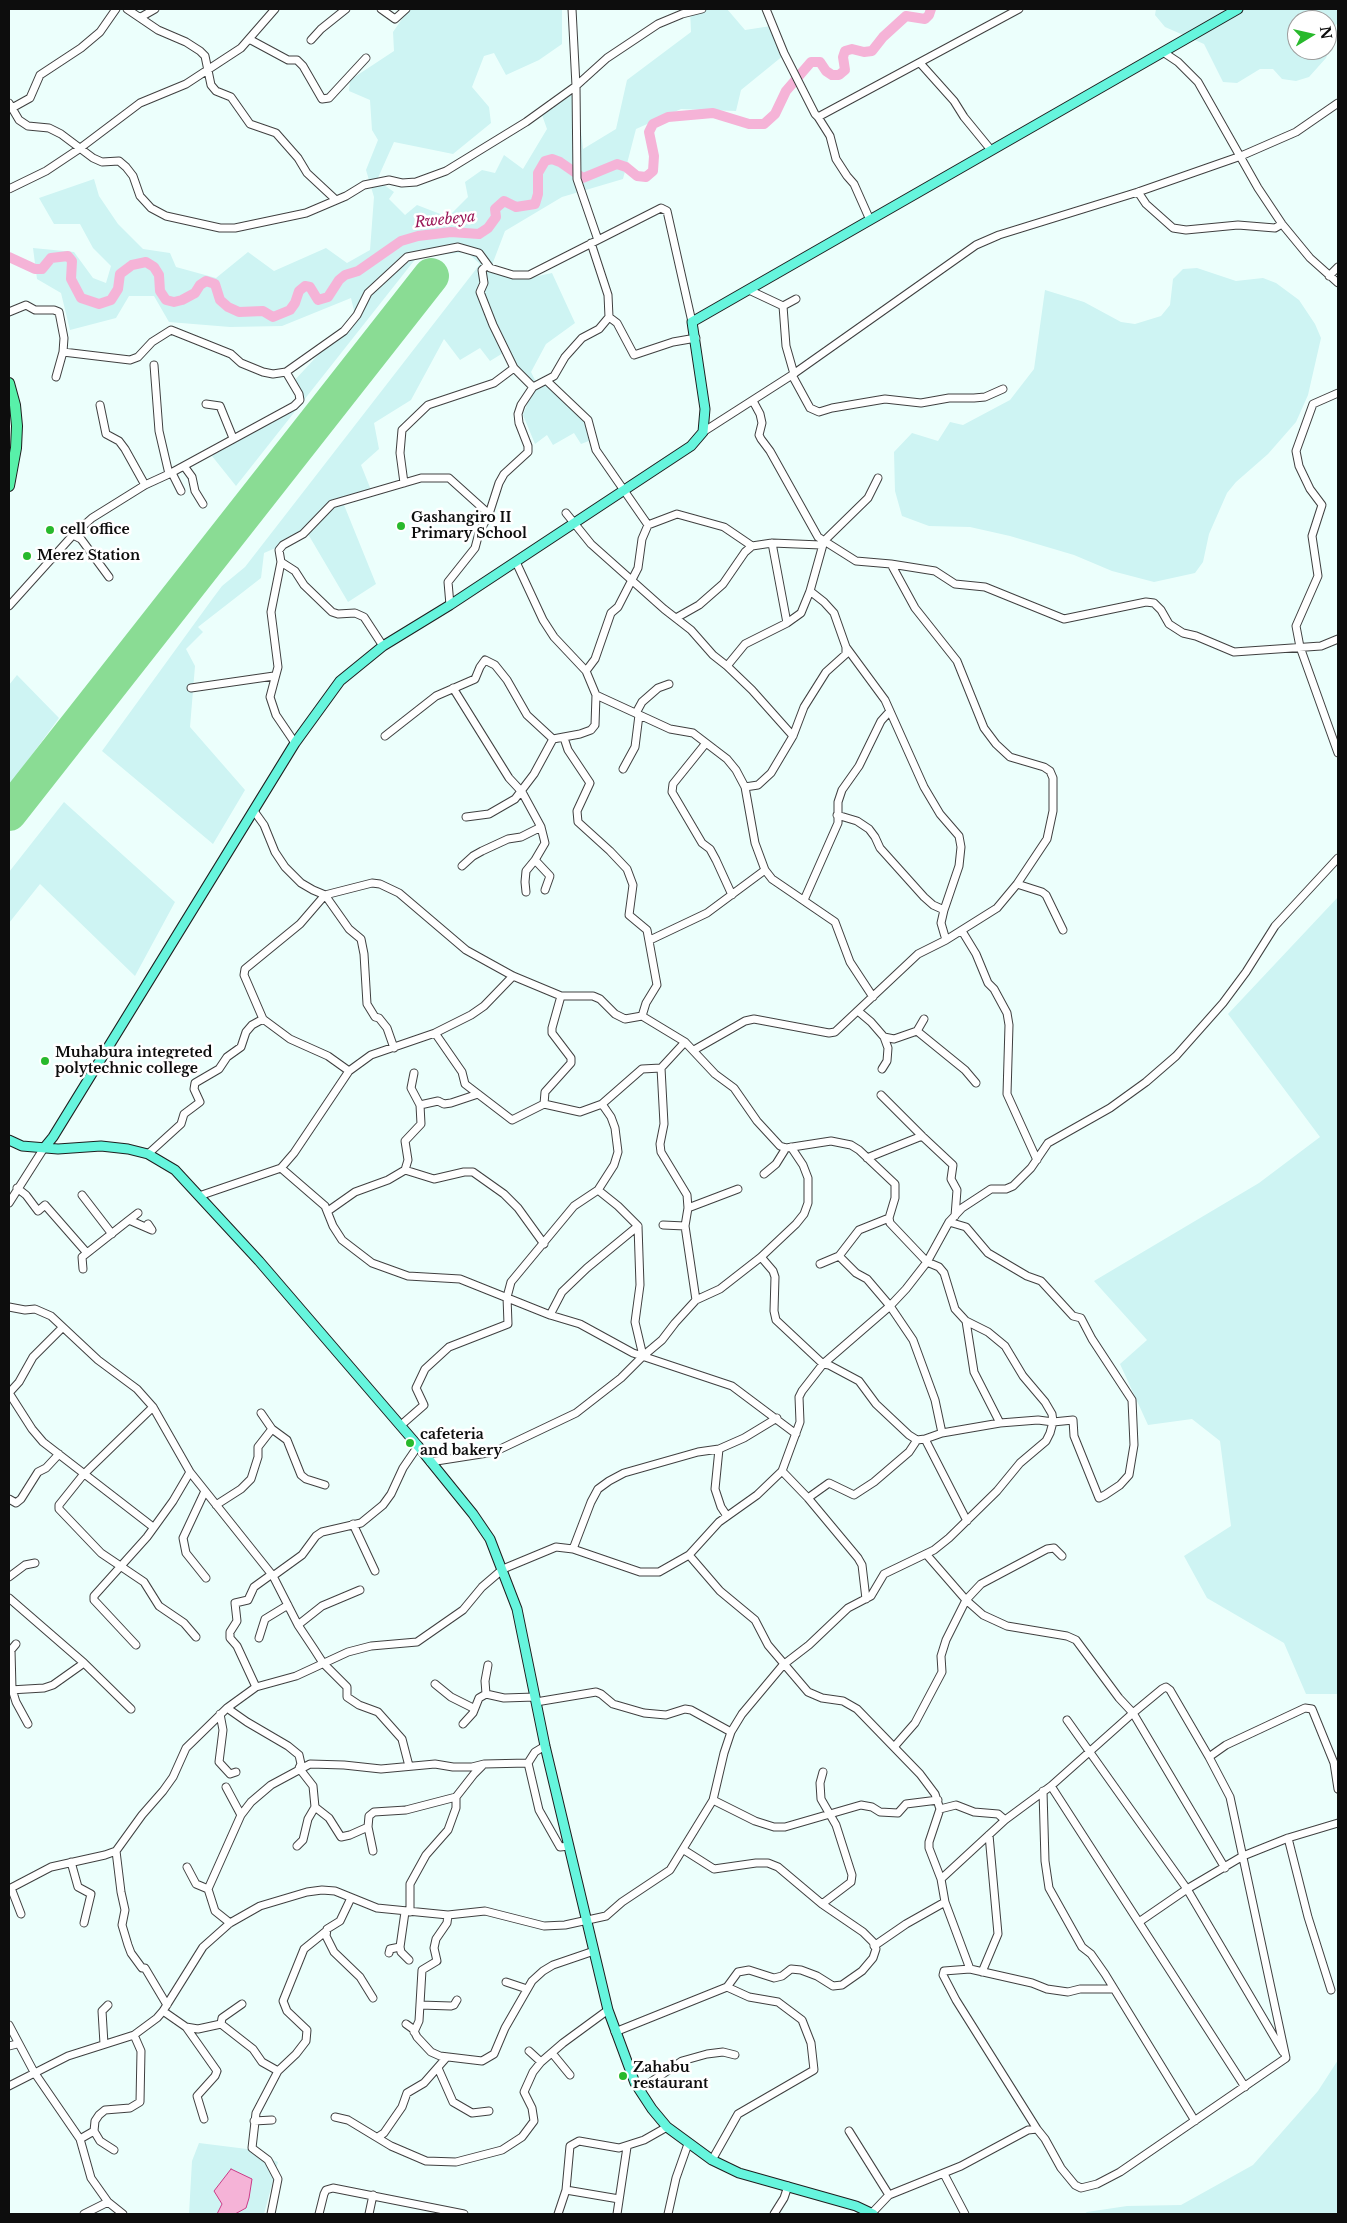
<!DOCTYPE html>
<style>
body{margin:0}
#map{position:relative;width:1347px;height:2223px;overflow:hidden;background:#ecfffc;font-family:"Libre Baskerville",serif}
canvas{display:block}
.frame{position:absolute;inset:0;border:10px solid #0d0d0d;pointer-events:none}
.north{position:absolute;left:1287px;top:10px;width:50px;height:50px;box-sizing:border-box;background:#fff;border:1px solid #9e9e9e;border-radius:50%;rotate:81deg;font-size:14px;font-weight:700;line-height:20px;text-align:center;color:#0d0d0d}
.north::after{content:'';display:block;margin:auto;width:18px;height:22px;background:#28b92c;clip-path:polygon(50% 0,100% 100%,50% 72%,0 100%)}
</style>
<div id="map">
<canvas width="1347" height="2223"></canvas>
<div class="frame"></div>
<div class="north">N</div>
</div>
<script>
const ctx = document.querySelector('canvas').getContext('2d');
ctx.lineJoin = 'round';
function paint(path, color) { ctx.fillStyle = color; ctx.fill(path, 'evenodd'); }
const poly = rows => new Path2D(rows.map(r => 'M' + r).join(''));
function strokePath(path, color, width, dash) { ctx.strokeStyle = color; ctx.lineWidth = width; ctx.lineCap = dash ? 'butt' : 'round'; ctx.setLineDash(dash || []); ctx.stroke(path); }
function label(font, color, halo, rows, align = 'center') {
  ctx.font = font + ' "Libre Baskerville",serif'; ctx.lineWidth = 5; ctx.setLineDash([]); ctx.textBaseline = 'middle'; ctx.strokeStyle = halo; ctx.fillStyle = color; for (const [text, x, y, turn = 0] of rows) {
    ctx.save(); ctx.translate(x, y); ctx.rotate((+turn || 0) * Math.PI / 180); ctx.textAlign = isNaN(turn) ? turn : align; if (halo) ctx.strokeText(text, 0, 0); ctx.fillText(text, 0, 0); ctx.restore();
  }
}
paint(poly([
 [409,9,562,9,562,44,539,60,506,75,494,53,484,56,472,87,489,107,491,123,453,154,394,142,377,180,394,192,389,199,405,215,417,205,448,217,468,197,465,182,482,170,495,173,504,155,523,169,547,129,542,115,576,87,583,149,616,129,627,80,691,32,690,9,727,9,745,30,771,26,784,55,741,90,736,111,681,109,636,129,623,179,562,197,505,231,492,265,529,278,552,273,575,323,546,344,531,372,537,384,549,379,588,420,594,439,581,444,574,433,553,445,547,435,535,444,523,415,533,388,517,368,508,350,490,361,480,348,460,360,444,339,411,400,374,423,379,449,361,465,371,490,342,500,376,584,348,602,308,534,264,553,261,578,198,627,203,632,186,649,195,666,190,727,245,790,213,844,102,751,213,598,222,586,245,567,480,264,467,252,417,257,236,486,212,456,301,398,293,382,355,315,351,298,282,326,230,327,169,322,154,296,129,296,116,318,70,330,61,293,37,279,33,248,74,252,93,278,106,283,111,266,93,248,80,224,54,224,39,198,94,179,99,196,118,224,143,249,170,253,176,267,216,278,248,252,274,271,326,248,347,263,370,250,374,197,366,170,378,140,372,130,370,100,349,91,350,80,394,51,393,32],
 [1156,9,1338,9,1338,23,1330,30,1331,45,1326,58,1309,77,1296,81,1282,79,1273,69,1260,69,1237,83,1223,82,1204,44,1165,27,1155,15],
 [1297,20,1327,20,1327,50,1297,50],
 [1197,268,1236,281,1263,278,1276,283,1299,300,1315,324,1321,338,1308,395,1296,422,1268,454,1236,482,1227,493,1209,534,1203,562,1195,573,1154,582,1112,571,1074,555,1010,536,970,527,929,526,902,516,895,491,894,452,912,433,938,441,950,422,963,425,1010,400,1034,369,1045,290,1084,302,1121,322,1135,324,1161,316,1170,305,1173,279,1183,269],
 [17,675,59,718,9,786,9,685],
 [64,802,175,902,135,976,40,884,9,923,9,872],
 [1338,897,1338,1694,1306,1694,1284,1643,1207,1598,1184,1556,1231,1526,1220,1441,1192,1419,1148,1425,1120,1364,1147,1340,1094,1281,1259,1183,1320,1137,1228,1014],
 [1338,2060,1338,2214,1084,2214,1087,2212,1127,2206,1181,2205,1253,2165,1318,2091],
 [199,2143,247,2149,278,2162,264,2214,235,2214,246,2208,222,2204,217,2214,189,2214,192,2161]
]), '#cef4f3');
const water = poly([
 [231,2169,252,2179,249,2198,246,2208,235,2214,217,2214,222,2204,214,2191,231,2169]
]);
paint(water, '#f5b3d7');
strokePath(water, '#ca3b87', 1);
strokePath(poly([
 [9,257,35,269,42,269,51,258,68,256,72,261,71,279,81,298,99,304,111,300,118,289,120,274,132,265,146,262,154,267,159,275,160,291,166,300,174,302,182,300,195,293,200,285,206,281,215,284,220,300,228,307,239,312,263,311,273,317,290,310,295,303,299,291,305,286,310,287,318,300,328,297,339,280,345,275,358,271,401,241,418,236,451,232,479,234,488,228,496,217,495,209,504,201,516,207,535,204,538,194,538,173,545,161,552,159,560,162,583,178,617,164,626,167,637,176,646,177,653,171,654,156,649,132,653,124,668,117,713,113,749,124,764,124,775,114,786,91,811,62,820,62,826,71,832,75,839,75,845,70,843,57,845,51,852,49,864,52,872,51,883,37,906,16,925,19,929,15,931,9]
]), '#f5b3d7', 10);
strokePath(poly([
 [9,813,431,276]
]), '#8adc94', 36);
const minor = poly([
 [127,9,158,30,186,42,200,51,205,56,211,85,216,91,231,97,250,124,276,133,298,158,307,173,336,200],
 [381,9,395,19,406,9],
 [572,9,576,86,577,179,598,240],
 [766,9,784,53,815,114,818,117,1019,9],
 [141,17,155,9],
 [249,39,288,60,297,60,303,66,322,99,329,98,366,58],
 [311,40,321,29,346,9],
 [1163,52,1178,62,1198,82,1258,188,1282,224,1310,258,1338,283],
 [920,63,954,101,964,117,991,150],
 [9,103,19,120,28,126,49,128,61,134,93,158,102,162,119,161,126,167,133,176,140,196,151,208,166,216,220,228,235,228,306,213,346,196,364,185,389,180,402,183,416,182,446,171,526,122,576,86,607,58,658,24,682,14,702,9],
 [12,108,30,98,40,75,81,48,100,32,116,9],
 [818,117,830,136,836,159,847,176,854,184,870,220],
 [9,189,46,171,79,149,140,103,186,84,241,48,275,9],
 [1138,192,1146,204,1173,228,1186,230,1238,225,1275,228,1282,224],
 [487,265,482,270,484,283,480,292,493,325,514,368],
 [1329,276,1338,267],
 [749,290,783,306,796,299],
 [783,306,786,346,794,374],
 [9,312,26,305,35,310,54,310,59,312,64,338,63,352,56,377],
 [609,317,617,323,634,355,673,342,696,338],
 [63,352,130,360,138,357,152,342,171,330,231,354,241,363,263,372,273,374,286,372,344,331,357,315,368,293,407,257,458,247,479,253,490,268,513,275,529,275,661,208,667,211,692,322],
 [154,365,159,431,169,474],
 [792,375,810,408,819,412,832,408,885,399,921,403,949,398,974,398,985,397,1003,389],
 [547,381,588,420,596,450,648,525,677,514,724,527,752,546],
 [1338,393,1313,404,1296,451,1299,466,1310,489,1322,505,1312,536,1318,576,1296,626,1300,647,1338,753],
 [206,404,220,406,233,438],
 [100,405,106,434,119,441,125,449,145,485],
 [703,432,792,375,976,245,999,235,1138,192,1241,156,1296,132,1338,103],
 [184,466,192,477,195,491,203,504],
 [172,473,181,491],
 [404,483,400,453,402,430,428,405,494,383,514,368,533,387],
 [566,513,591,544,664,609,691,630,713,655,727,666,752,690,793,736],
 [772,543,787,623],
 [281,562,295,571,304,585,332,612,338,614,355,613,364,617,383,646],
 [516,562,543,620,554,637,586,671,596,695,670,729,693,733,727,759,736,770,745,787,755,843,765,870,772,879,835,922,850,962,873,997],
 [891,564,935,571,955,584,985,587,1064,619,1146,602,1154,603,1161,610,1169,624,1183,633,1196,636,1234,652,1321,646,1338,639],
 [109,577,81,539,73,535,92,518,145,485,169,474,294,406,300,400,299,394,286,372],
 [450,605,448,582,475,548,479,533,489,514,499,483,504,474,528,452,528,446,519,423,518,414,521,405,533,387,554,376,565,357,582,338,599,329,609,317,608,295,591,243],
 [9,606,73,535],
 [676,618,699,605,723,584,745,552,752,546,772,543,821,545],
 [846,647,885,700,924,787,940,814,959,836,961,847,959,866,944,910,941,923,946,940],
 [727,666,745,644,787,623,801,613,810,591,824,541,868,498,878,478],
 [586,671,595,659,611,613,618,607,638,568,642,539,648,525],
 [191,688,274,676],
 [453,688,509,778,522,792,541,827,545,843,535,860,550,876,545,890],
 [636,713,642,702,658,688,669,684],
 [385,736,436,696,475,679,480,667,485,660,495,665,507,680,527,715,553,739,580,734,591,730,595,725,596,695],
 [564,738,568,750,590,783,577,811,578,822,610,851,627,869,633,885,629,915,647,930,657,985,646,1003,642,1016],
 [295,743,276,715,270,697,278,667,271,612,281,562,279,550,283,545,303,534,332,504,421,478,449,478,489,514],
 [706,743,673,784,672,792,702,843,710,849,716,860,732,895],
 [623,769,635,747,639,715],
 [745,787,758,785,771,773,793,736,804,707,826,672,846,654,846,647,834,613,824,602,810,591],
 [254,811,264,825,275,852,285,867,301,883,313,890,325,895,372,883,380,884,399,893,466,950,513,976,561,996,593,996,600,999,615,1014,625,1019,642,1016,685,1042,715,1074,734,1088,757,1121,780,1146,786,1148,831,1141,851,1145,859,1150,895,1184,895,1198,889,1218,890,1223,927,1262,939,1267,944,1273,955,1309,966,1321,974,1372,1000,1423],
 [837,815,857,821,869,829,875,837,880,848,924,897,933,905,944,910],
 [466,817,489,814,515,799,534,774,553,739],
 [462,866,473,856,482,851,508,839,521,837,541,827],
 [1017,884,1042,892,1046,895,1063,930],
 [526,892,525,882,526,871,535,860],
 [804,900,838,823,838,802,842,790,859,766,881,721,890,711],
 [962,931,976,954,988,983,994,989,1007,1013,1009,1025,1007,1094,1037,1160],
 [650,940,707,913,765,870],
 [858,1011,871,1022,884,1037,894,1039,917,1031,924,1019],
 [917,1031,965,1070,976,1083],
 [435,1033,462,1072,465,1084,512,1120,544,1104,580,1112,602,1104,642,1069,661,1068,685,1042],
 [694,1050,745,1021,754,1019,829,1033,835,1032,918,954,946,940,997,908,1017,884,1047,839,1053,811,1053,778,1050,771,1044,767,1010,757,996,744,984,728,957,661,915,608,891,564,856,561,818,537,770,451,761,439,759,435,762,423,760,414,753,401],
 [661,1068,664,1124,660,1144,661,1152,687,1195,688,1208,685,1226,696,1300],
 [882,1069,887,1061,888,1048,884,1037],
 [349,1071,328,1056,290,1039,263,1019,244,975,245,969,300,924,325,895,349,929,361,939,364,954,367,1004,375,1017,379,1018,387,1028,394,1048],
 [881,1095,922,1136],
 [544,1104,545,1092,571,1063,571,1058,552,1033,552,1028,561,996],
 [420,1105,438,1101,444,1104,451,1103,478,1094],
 [148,1154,181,1124,184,1114,200,1102,194,1089,195,1083,219,1069,227,1057,241,1047,246,1032,252,1025,263,1019],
 [867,1158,922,1136,953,1165,951,1179,957,1190,955,1216],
 [281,1168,325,1206,333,1226,342,1240,372,1263,408,1276,460,1279,550,1315,580,1324,633,1353,732,1386,796,1434],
 [405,1170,408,1160,405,1141,421,1124,420,1105,411,1088,414,1073],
 [764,1174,776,1164,786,1148],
 [17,1188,26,1195,38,1211,45,1205,87,1253],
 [598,1190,618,1206,638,1226,640,1285,635,1322,643,1356],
 [82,1195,112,1234],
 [199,1196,281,1168,294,1153,349,1071,371,1055,435,1033,471,1015,484,1006,513,976],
 [9,1203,44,1148],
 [688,1208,738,1189],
 [328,1211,355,1192,388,1180,405,1170,434,1179,464,1172,473,1172,504,1194,518,1208,544,1244],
 [138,1213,129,1220,152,1230,148,1224],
 [663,1225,685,1226],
 [839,1256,856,1273,867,1279,890,1306,913,1340,935,1400,942,1433],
 [761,1257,773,1271,775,1277,774,1311,776,1320,823,1364,829,1365,859,1381,876,1404,909,1435,917,1440,925,1439,942,1433,1000,1423,1038,1420,1053,1422,1073,1420,1074,1436,1099,1498,1105,1495,1120,1485,1129,1475,1134,1445,1132,1400,1092,1339,1081,1318,1073,1316,1041,1281,1027,1276,988,1253,966,1227,949,1222],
 [820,1264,839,1256,859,1230,889,1218],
 [83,1269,82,1257,129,1220],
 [9,1307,25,1310,35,1309,51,1316,98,1360,137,1389,153,1407,190,1472,273,1576,298,1625,314,1649,323,1663,347,1687,347,1697,359,1705,378,1712,402,1739,409,1766],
 [550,1315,562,1292,587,1268,638,1226],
 [9,1393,32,1429,43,1442,153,1527],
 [9,1393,19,1382,33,1357,62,1328],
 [153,1407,83,1475,59,1505,59,1509,101,1553,144,1582,159,1606,184,1623,196,1637],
 [261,1413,272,1429,287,1440,301,1475,306,1479,325,1485],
 [400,1426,424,1405,416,1388,425,1369,449,1347,508,1324,507,1297,511,1282,574,1206,598,1190,614,1165,618,1152,615,1128,611,1117,602,1104],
 [925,1439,967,1521],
 [719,1449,715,1489,721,1507,727,1516],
 [430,1462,494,1452,576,1413,621,1378,643,1356,662,1340,675,1323,696,1300,720,1289,761,1257,796,1224,804,1214,808,1203,808,1178,803,1165,791,1147],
 [782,1471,808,1498,858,1558,862,1565,866,1599],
 [205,1491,183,1538,186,1553,206,1578],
 [808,1498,829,1483,854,1495,874,1482,909,1452,917,1440],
 [9,1499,16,1503,21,1499,38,1472,46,1468,59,1454],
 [216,1505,241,1489,251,1479,258,1457,258,1447,272,1429],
 [353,1524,375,1571],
 [573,1549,591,1502,598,1489,609,1481,624,1473,698,1452,719,1449,744,1438,777,1418],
 [926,1554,966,1600,983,1615,1007,1626,1067,1636,1076,1640,1119,1698,1133,1713,1225,1868],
 [689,1555,720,1591,755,1620,768,1645,808,1692,822,1698,843,1701,857,1709,920,1774,935,1794,940,1809,929,1842,929,1848,941,1879],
 [273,1576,302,1555,316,1536,322,1532,361,1523,383,1505,391,1494,403,1468,418,1446],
 [9,1577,25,1565,35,1563],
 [9,1598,84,1663,131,1709],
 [298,1625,322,1606,360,1590],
 [259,1638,265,1619,288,1605],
 [16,1644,11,1650,12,1689,16,1702,28,1724],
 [136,1645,94,1600,94,1596,147,1537,173,1501,190,1472],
 [488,1665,485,1681,486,1694,504,1698,535,1697],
 [435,1684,451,1697,473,1708],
 [256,1687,237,1646,230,1638,230,1632,237,1621,235,1603,248,1600,254,1587,272,1574],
 [10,1690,44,1688,53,1685,84,1663],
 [536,1702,596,1692,601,1694,613,1704,644,1713,666,1715,685,1709,691,1710,731,1732],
 [227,1708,247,1722,288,1746,299,1755,301,1764,299,1768,313,1786,315,1807,329,1818,341,1837,350,1835,368,1827,369,1816,374,1812,406,1810,456,1797,474,1774,482,1766],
 [220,1714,223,1730,219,1762,230,1774,236,1772],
 [1067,1720,1187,1889,1283,2052],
 [463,1724,473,1713,479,1698,486,1694],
 [894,1747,915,1723,942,1672,941,1656,946,1640,966,1600,981,1584,1047,1549,1054,1548,1062,1556],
 [1209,1757,1226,1745,1305,1708,1312,1709,1334,1763,1338,1789],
 [528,1763,535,1752,545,1746],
 [1051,1786,1245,2087],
 [226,1787,241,1815],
 [1043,1791,1045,1861,1049,1888,1082,1947,1091,1954,1105,1974,1195,2121],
 [713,1800,755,1821,774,1827,785,1827,861,1805,872,1807,880,1812,898,1813,906,1804,938,1800],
 [940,1809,956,1805,974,1812,998,1814,1005,1820],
 [368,1827,373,1851],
 [1288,1838,1308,1917,1331,1990],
 [297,1846,303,1840,308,1819,315,1807],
 [116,1851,121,1892,125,1910,122,1925,128,1945,131,1953,142,1968,145,1968,167,2005],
 [71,1862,78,1887,91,1894,84,1923],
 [187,1867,196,1884,208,1889],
 [11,1888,21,1914],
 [9,1889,51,1867,105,1855,116,1851,142,1815,163,1791,173,1777,186,1748,227,1708,256,1687,296,1676,348,1652,371,1646,417,1642,463,1610,482,1587,503,1569,556,1547,573,1549,640,1572,659,1572,689,1555,719,1522,757,1495,782,1471,800,1422,799,1397,802,1391,823,1364,890,1306,906,1289,927,1262,949,1222,962,1208,991,1189,1006,1189,1013,1186,1031,1168,1048,1143,1110,1108,1146,1082,1176,1056,1223,1003,1246,972,1275,926,1338,858],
 [351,1898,340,1921,327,1929,326,1936,334,1952,360,1977,373,1998],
 [945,1902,970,1969],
 [822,1904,851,1882,852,1875,836,1825,821,1799,820,1783,823,1772],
 [405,1912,400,1947,401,1952,409,1960],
 [410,1912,410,1884,426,1855,448,1830,456,1808,456,1797],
 [1139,1922,1187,1889,1243,1856,1288,1838,1338,1823],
 [230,1923,215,1911,208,1889,241,1815,251,1802,271,1785,310,1764,344,1765,381,1769,435,1764,453,1767,472,1767,484,1764,528,1763,539,1810,560,1847,569,1846],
 [389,1953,390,1949,400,1947],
 [982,1972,998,1934,989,1835],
 [506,1982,527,1989],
 [420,2005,451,2006,454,2005,457,2000],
 [163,2011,186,2027,198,2029,221,2024,253,2049,262,2062,278,2071],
 [221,2024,222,2018,242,2004],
 [406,2024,413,2029,417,2037,431,2052,440,2056,482,2061,494,2054,505,2028,532,1981,543,1971,553,1965,594,1951],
 [9,2025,34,2072,80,2139,91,2178,108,2202,123,2214],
 [186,2027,217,2071,215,2076,197,2096,204,2119],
 [414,2032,419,2021,422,1970,437,1961,434,1948,436,1939,447,1923,448,1915],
 [615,2032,727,1987,738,1972,749,1970,774,1978,782,1976,791,1969,801,1970,817,1976,833,1986,842,1985,862,1971,873,1958,876,1949,873,1942,863,1932,822,1904,778,1867,768,1863,756,1863,714,1869,684,1850],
 [104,2044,102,2011,108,2005],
 [9,2046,17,2044],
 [529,2051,541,2062],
 [552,2053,570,2075],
 [438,2068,453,2102,472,2113,489,2111],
 [9,2086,68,2056,134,2035,157,2018,163,2011,203,1947,230,1923,260,1906,307,1892,322,1890,335,1891,377,1908,448,1915,485,1911,544,1926,565,1925,606,1916,622,1902,670,1870,713,1800,724,1753,731,1732,742,1714,783,1665,809,1645,848,1608,871,1596,884,1574,934,1550,949,1538,997,1491,1020,1463,1046,1441,1050,1433,1053,1422,1052,1414,1045,1402,1023,1376,1005,1346,988,1332,966,1321],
 [639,2090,682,2061,707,2054,723,2052,735,2055],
 [335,2117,348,2120,391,2146,426,2161,456,2162,502,2150,522,2137,534,2121,532,2108,524,2092,533,2072,541,2062,563,2043,608,2010],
 [254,2121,272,2120],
 [1037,2129,956,2000,943,1975,944,1971,970,1969,1032,1983,1047,1989,1068,1992,1080,1989,1114,1989],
 [849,2131,889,2195],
 [378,2137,384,2133,402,2107,407,2093,424,2083,446,2058],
 [80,2139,94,2131],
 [114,2150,100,2141,94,2131,95,2121,99,2115,105,2110,130,2108,140,2102,141,2051,134,2035],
 [712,2160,738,2114,814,2070,811,2043,802,2020,778,2002,749,1997,727,1987],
 [944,2174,965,2214],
 [566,2190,619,2199],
 [872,2213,889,2195,961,2166,1028,2130,1037,2129,1045,2139,1061,2168,1075,2185,1081,2188,1097,2184,1120,2172,1286,2058,1230,1797,1209,1757,1170,1690,1166,1687,1162,1689,1133,1713,1051,1786,1005,1820,941,1879,945,1902,906,1924,874,1946],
 [84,2214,108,2202],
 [271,2214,278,2179,268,2160,252,2148,256,2113,278,2071,296,2054,306,2041,307,2030,287,2011,283,2001,304,1949,325,1932],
 [319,2214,324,2194,326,2190,333,2188,464,2214],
 [369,2214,373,2195],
 [558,2214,566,2190,570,2146,579,2141,619,2148,644,2140,667,2127],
 [617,2214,627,2147],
 [668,2214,676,2178,688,2144],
 [774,2214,784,2198,788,2186]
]);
const major = poly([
 [9,1140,22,1146,58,1149,101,1146,128,1149,148,1154,175,1170,259,1261,418,1446,473,1514,490,1539,517,1609,545,1746,608,2010,635,2083,652,2109,667,2127,712,2160,739,2173,856,2206,873,2214],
 [44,1148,53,1137,295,743,340,681,383,646,450,605,691,446,703,432,705,409,692,322,1238,9]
]);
const highway = poly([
 [9,383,15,405,17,426,16,448,9,486]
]);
strokePath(minor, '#404040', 9);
strokePath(major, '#1e1e1e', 11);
strokePath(highway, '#1e1e1e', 12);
strokePath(minor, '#fff', 7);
strokePath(major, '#66f5dd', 9);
strokePath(highway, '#58f1a9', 10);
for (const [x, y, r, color] of [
 [401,526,5,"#28b92c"],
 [50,530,5,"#28b92c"],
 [27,556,5,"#28b92c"],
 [45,1061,5,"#28b92c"],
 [410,1443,5,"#28b92c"],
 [623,2076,5,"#28b92c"]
]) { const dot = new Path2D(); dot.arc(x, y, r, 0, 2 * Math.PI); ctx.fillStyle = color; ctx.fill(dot); strokePath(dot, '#fff', 2); }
label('bold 14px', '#0d0d0d', '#fff', [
 ["Gashangiro II",411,518],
 ["Primary School",411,534],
 ["cell office",60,530],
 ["Merez Station",37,556],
 ["Muhabura integreted",55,1053],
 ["polytechnic college",55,1069],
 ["cafeteria",420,1435],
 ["and bakery",420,1451],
 ["Zahabu",633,2068],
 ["restaurant",633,2084]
], 'left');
label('italic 15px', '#9b1959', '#fff', [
 ["Rwebeya",445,220,-6]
]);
</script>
